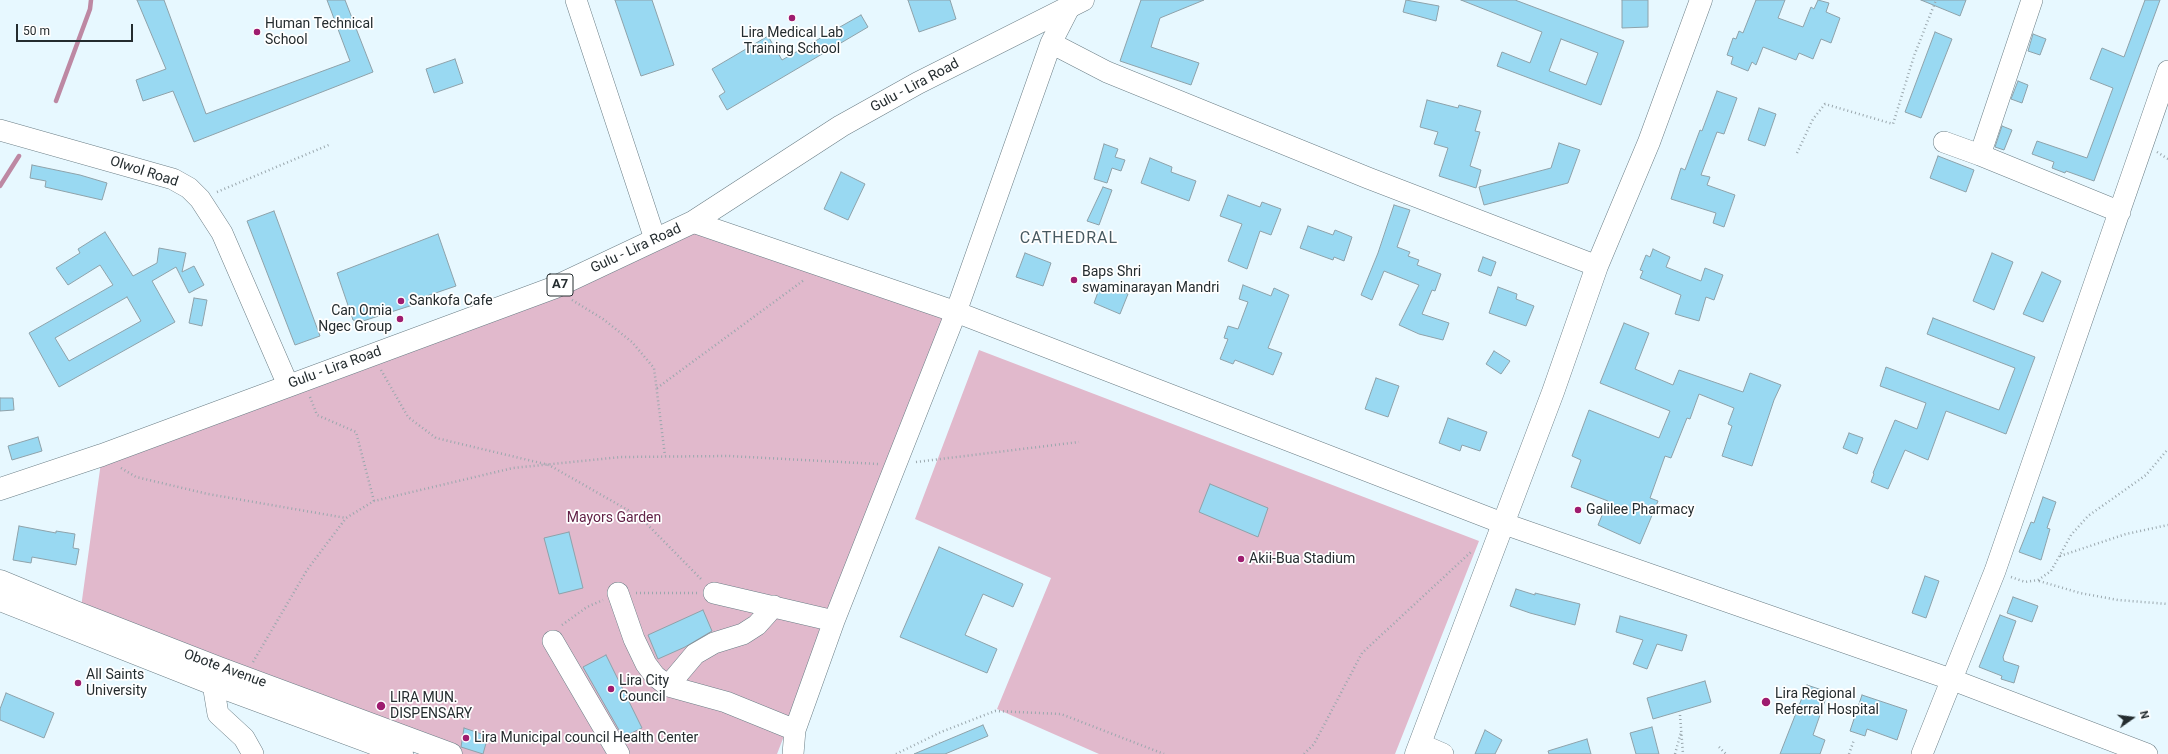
<!DOCTYPE html>
<style>
body{margin:0}
#map{position:relative;width:2168px;height:754px;overflow:hidden;background:#e7f8ff;font-family:Roboto,sans-serif}
canvas{display:block}
.north{position:absolute;left:2112px;top:698px;width:40px;height:40px;-webkit-text-stroke:3px #fff;paint-order:stroke;rotate:76deg;font-size:11px;font-weight:700;line-height:16px;text-align:center;color:#242c2f}
.north::after{content:'';display:block;margin:auto;width:14px;height:18px;background:#242c2f;clip-path:polygon(50% 0,100% 100%,50% 72%,0 100%)}
.scale{position:absolute;left:16px;top:24px;width:117px;height:18px;box-sizing:border-box;border:2px solid #242c2f;border-top:0;padding-left:5px;font-size:12px;line-height:14px;white-space:nowrap;color:#242c2f;-webkit-text-stroke:3px #fff;paint-order:stroke}
</style>
<div id="map">
<canvas width="2168" height="754"></canvas>
<div class="north">N</div>
<div class="scale">50 m</div>
</div>
<script>
const ctx = document.querySelector('canvas').getContext('2d');
ctx.lineJoin = 'round';
function paint(path, color) { ctx.fillStyle = color; ctx.fill(path, 'evenodd'); }
const poly = rows => new Path2D(rows.map(r => 'M' + r).join(''));
function strokePath(path, color, width, dash) { ctx.strokeStyle = color; ctx.lineWidth = width; ctx.lineCap = dash ? 'butt' : 'round'; ctx.setLineDash(dash || []); ctx.stroke(path); }
function label(font, color, halo, rows, align = 'center') {
  ctx.font = font + ' Roboto,sans-serif'; ctx.lineWidth = 3.5; ctx.setLineDash([]); ctx.textBaseline = 'middle'; ctx.strokeStyle = halo; ctx.fillStyle = color; for (const [text, x, y, turn = 0] of rows) {
    ctx.save(); ctx.translate(x, y); ctx.rotate((+turn || 0) * Math.PI / 180); ctx.textAlign = isNaN(turn) ? turn : align; if (halo) ctx.strokeText(text, 0, 0); ctx.fillText(text, 0, 0); ctx.restore();
  }
}
paint(poly([
 [679,226,949,312,777,754,427,754,78,629,102,455,553,288],
 [979,350,1479,541,1395,754,1099,754,997,709,1051,578,915,519]
]), '#e1b9cc');
strokePath(poly([
 [56,101,90,9,91,0],
 [0,186,19,156]
]), '#bd88a3', 4.5);
const building = poly([
 [137,0,164,0,206,114,350,61,327,0,345,0,373,72,194,142,173,91,143,101,136,80,166,69,137,0],
 [615,0,652,0,674,65,641,76,615,0],
 [908,0,950,0,956,19,919,32,908,0],
 [1141,0,1204,0,1160,18,1151,47,1199,63,1191,85,1120,61,1141,0],
 [1406,0,1439,6,1436,21,1403,12,1406,0],
 [1461,0,1515,0,1624,41,1601,105,1497,66,1502,52,1530,63,1542,32,1461,0],
 [1561,39,1598,53,1586,85,1549,71,1561,39],
 [1622,0,1648,0,1648,27,1622,28,1622,0],
 [1756,0,1785,0,1778,18,1803,27,1811,7,1814,9,1818,0,1829,3,1826,12,1840,18,1831,43,1821,39,1813,59,1799,53,1796,60,1763,47,1756,65,1752,62,1748,71,1731,64,1733,57,1727,55,1733,38,1736,39,1739,31,1743,33,1756,0],
 [1921,0,1966,0,1960,16,1921,0],
 [2145,0,2160,0,2094,181,2066,171,2065,173,2052,168,2054,162,2032,154,2037,141,2087,158,2113,88,2090,79,2102,48,2124,57,2145,0],
 [861,15,868,27,727,110,719,96,725,92,712,69,768,36,782,60,861,15],
 [1935,32,1952,39,1921,118,1905,112,1935,32],
 [2033,34,2046,39,2040,55,2028,51,2033,34],
 [455,59,463,83,434,93,426,69,455,59],
 [2018,81,2028,85,2022,103,2011,99,2018,81],
 [1717,91,1737,98,1724,134,1717,132,1701,175,1710,177,1707,185,1735,195,1724,227,1713,223,1716,213,1671,199,1681,168,1685,170,1700,130,1702,131,1717,91],
 [1427,100,1458,108,1459,105,1481,111,1475,131,1480,132,1470,166,1481,170,1476,188,1439,176,1448,148,1434,144,1438,132,1420,127,1427,100],
 [1759,108,1776,114,1765,146,1748,140,1759,108],
 [2002,126,2012,130,2004,150,1995,147,2002,126],
 [1559,143,1580,150,1568,183,1484,205,1479,187,1551,168,1559,143],
 [1104,144,1118,149,1115,157,1125,160,1121,171,1112,168,1107,183,1094,179,1104,144],
 [1938,156,1974,170,1966,192,1930,178,1938,156],
 [1150,158,1172,167,1171,172,1196,181,1189,201,1141,183,1150,158],
 [32,165,80,175,107,183,102,200,45,187,46,181,30,178,32,165],
 [841,172,865,184,848,220,824,209,841,172],
 [1103,187,1112,190,1099,225,1087,221,1103,187],
 [1228,195,1260,207,1262,202,1281,209,1271,235,1260,231,1247,269,1228,261,1242,224,1220,216,1228,195],
 [1394,205,1410,210,1397,247,1410,252,1408,256,1419,260,1417,265,1441,274,1435,291,1432,290,1422,314,1449,323,1443,340,1419,334,1399,325,1419,285,1384,271,1372,300,1361,295,1378,253,1394,205],
 [274,211,320,336,295,345,247,221,274,211],
 [1308,226,1333,235,1335,230,1352,237,1344,261,1334,257,1333,260,1300,248,1308,226],
 [105,232,133,276,157,263,159,248,186,253,182,272,194,266,204,285,189,293,176,267,152,281,175,322,59,387,29,333,113,285,100,265,68,285,56,268,80,253,78,249,105,232],
 [127,297,141,321,69,361,55,338,127,297],
 [438,234,456,286,418,299,419,303,360,322,353,320,337,273,438,234],
 [1653,249,1670,257,1666,267,1701,281,1705,268,1723,275,1714,300,1706,297,1699,321,1675,314,1681,295,1640,278,1643,271,1640,270,1646,255,1650,257,1653,249],
 [1025,253,1051,263,1043,286,1016,277,1025,253],
 [1992,253,2013,262,1994,310,1973,301,1992,253],
 [1483,257,1496,262,1491,276,1478,271,1483,257],
 [2042,272,2061,281,2043,322,2023,314,2042,272],
 [1101,284,1128,294,1120,314,1094,303,1101,284],
 [1243,285,1271,296,1274,288,1289,295,1268,348,1282,353,1273,375,1235,360,1233,364,1220,359,1228,339,1224,338,1228,326,1238,329,1248,302,1239,299,1243,285],
 [1498,287,1517,294,1516,299,1534,306,1526,326,1489,313,1498,287],
 [194,298,207,300,202,326,189,323,194,298],
 [1933,318,2035,357,2006,434,1946,411,1928,460,1905,450,1888,489,1871,482,1874,474,1873,473,1895,420,1917,429,1926,403,1880,386,1886,367,1999,410,2015,368,1927,334,1933,318],
 [1624,323,1649,333,1635,369,1673,385,1679,370,1743,392,1750,373,1781,385,1774,400,1752,466,1722,456,1732,426,1728,424,1734,408,1699,394,1690,419,1687,418,1671,458,1665,456,1650,498,1658,501,1640,544,1598,525,1608,501,1571,487,1581,460,1572,456,1589,410,1659,438,1670,411,1600,383,1624,323],
 [1494,351,1510,361,1501,374,1486,364,1494,351],
 [1376,378,1399,386,1388,417,1365,409,1376,378],
 [0,398,13,398,14,410,0,411,0,398],
 [1448,418,1487,432,1480,451,1462,445,1460,451,1439,443,1448,418],
 [1849,433,1863,438,1857,454,1843,448,1849,433],
 [38,437,42,451,12,460,8,446,38,437],
 [1210,484,1268,508,1258,537,1199,512,1210,484],
 [2043,497,2056,502,2047,528,2050,529,2041,560,2019,552,2031,522,2034,523,2043,497],
 [19,526,56,533,56,531,75,534,73,548,79,549,76,565,32,557,31,563,13,560,19,526],
 [569,532,583,588,559,594,544,538,569,532],
 [939,547,1023,584,1013,607,983,594,965,635,997,649,987,673,900,637,939,547],
 [1925,576,1939,581,1926,618,1912,613,1925,576],
 [1516,589,1535,595,1535,593,1580,604,1575,625,1530,613,1510,606,1516,589],
 [2013,597,2038,606,2032,622,2007,613,2013,597],
 [703,610,712,631,685,647,658,659,648,635,703,610],
 [2000,615,2016,621,2003,657,2004,661,2019,666,2014,683,2001,679,2002,676,1979,667,2000,615],
 [1620,616,1687,635,1682,651,1657,644,1647,669,1633,664,1643,640,1616,632,1620,616],
 [606,655,642,728,623,737,583,667,606,655],
 [1705,681,1711,702,1653,719,1647,698,1705,681],
 [1807,685,1828,692,1813,735,1825,740,1820,754,1780,754,1807,685],
 [6,693,54,713,44,738,0,720,0,709,6,693],
 [1862,695,1907,710,1897,740,1867,729,1865,736,1850,731,1862,695],
 [983,725,988,736,945,754,914,754,983,725],
 [1652,727,1659,754,1636,754,1630,733,1652,727],
 [464,728,488,736,483,754,461,747,464,728],
 [1485,730,1502,740,1495,754,1475,754,1485,730],
 [1587,739,1591,754,1549,754,1548,751,1587,739]
]);
paint(building, '#99d9f2');
strokePath(building, '#8ea2aa', 1);
const minor = poly([
 [576,0,655,239],
 [1051,43,1107,72,1368,178,1597,266],
 [0,130,173,179,189,188,200,199,222,233,288,385],
 [1944,142,1980,155,2032,0],
 [1980,155,2120,212],
 [693,222,956,312,1502,523,1953,680,2147,754],
 [618,593,634,639,646,664,655,676,668,686,726,702,795,730],
 [714,593,834,621],
 [553,641,619,754],
 [213,684,218,714,244,738,253,754],
 [668,686,695,654,714,643,743,634,757,625,774,606],
 [1420,744,1443,754],
 [793,754,795,730,834,621,956,312,1051,43,1070,6],
 [1922,754,1995,571,2168,71]
]);
const major = poly([
 [0,489,102,455,553,288,693,222,841,126,918,83,1083,0],
 [0,581,75,612,219,668,451,754],
 [0,600,213,684,402,754],
 [1416,754,1553,392,1597,266,1649,142,1701,0]
]);
strokePath(minor, '#6b7e86', 22);
strokePath(major, '#6b7e86', 23);
strokePath(poly([
 [2157,152,2168,159],
 [1797,153,1813,119,1825,104,1893,124,1914,56,1936,0],
 [217,192,331,144],
 [572,300,603,319,632,342,654,368,665,456],
 [381,370,408,417,436,438,549,465,640,517,702,580],
 [657,388,804,280],
 [310,397,317,415,356,432,374,501],
 [916,462,1079,442],
 [121,468,136,477,208,494,346,518],
 [2060,556,2126,534,2168,525],
 [2011,577,2025,582,2038,580,2051,571,2071,535,2088,516,2146,475,2168,449],
 [2039,581,2080,593,2118,600,2168,604],
 [636,593,697,593],
 [562,625,587,607,603,600],
 [253,662,307,570,346,518,374,501,513,468,621,457,729,456,878,464],
 [1680,715,1683,754],
 [1719,747,1726,754],
 [896,754,941,732,995,711,1061,714,1164,754],
 [1304,754,1314,744,1362,653,1472,551],
 [1675,754,1681,732],
 [1849,754,1854,740]
]), '#9aa7ad', 2.5, [1, 3]);
strokePath(minor, '#fff', 21);
strokePath(major, '#fff', 22);
for (const [x, y, r, color] of [
 [792,18,4,"#9e1c6f"],
 [257,32,4,"#9e1c6f"],
 [1074,280,4,"#9e1c6f"],
 [401,301,4,"#9e1c6f"],
 [400,319,4,"#9e1c6f"],
 [1578,510,4,"#9e1c6f"],
 [1241,559,4,"#9e1c6f"],
 [78,683,4,"#9e1c6f"],
 [611,689,4,"#9e1c6f"],
 [1766,702,5,"#9e1c6f"],
 [381,706,5,"#9e1c6f"],
 [466,738,4,"#9e1c6f"]
]) { const dot = new Path2D(); dot.arc(x, y, r, 0, 2 * Math.PI); ctx.fillStyle = color; ctx.fill(dot); strokePath(dot, '#fff', 1.5); }
for (const [x, y, w] of [
 [560,285,26]
]) { const box = new Path2D(); box.roundRect(x - w / 2, y - 11, w, 22, 3); ctx.fillStyle = '#fff'; ctx.fill(box); strokePath(box, '#242c2f', 1); }
label('bold 13px', '#242c2f', null, [
 ["A7",560,285]
]);
label('14px', '#242c2f', '#fff', [
 ["Human Technical",265,24],
 ["School",265,40],
 ["Lira Medical Lab",792,33,"center"],
 ["Training School",792,49,"center"],
 ["Baps Shri",1082,272],
 ["swaminarayan Mandri",1082,288],
 ["Sankofa Cafe",409,301],
 ["Can Omia",392,311,"right"],
 ["Ngec Group",392,327,"right"],
 ["Galilee Pharmacy",1586,510],
 ["Akii-Bua Stadium",1249,559],
 ["All Saints",86,675],
 ["University",86,691],
 ["Lira City",619,681],
 ["Council",619,697],
 ["Lira Regional",1775,694],
 ["Referral Hospital",1775,710],
 ["LIRA MUN.",390,698],
 ["DISPENSARY",390,714],
 ["Lira Municipal council Health Center",474,738]
], 'left');
label('14px', '#242c2f', '#fff', [
 ["Gulu - Lira Road",915,86,-28],
 ["Olwol Road",144,172,18],
 ["Gulu - Lira Road",636,249,-25],
 ["Gulu - Lira Road",335,368,-20],
 ["Obote Avenue",225,669,20]
]);
label('14px', '#622147', '#fff', [
 ["Mayors Garden",614,518]
]);
ctx.letterSpacing = '1px';
label('16px', '#485a61', '#fff', [
 ["CATHEDRAL",1069,239]
]);
ctx.letterSpacing = '0px';
</script>
